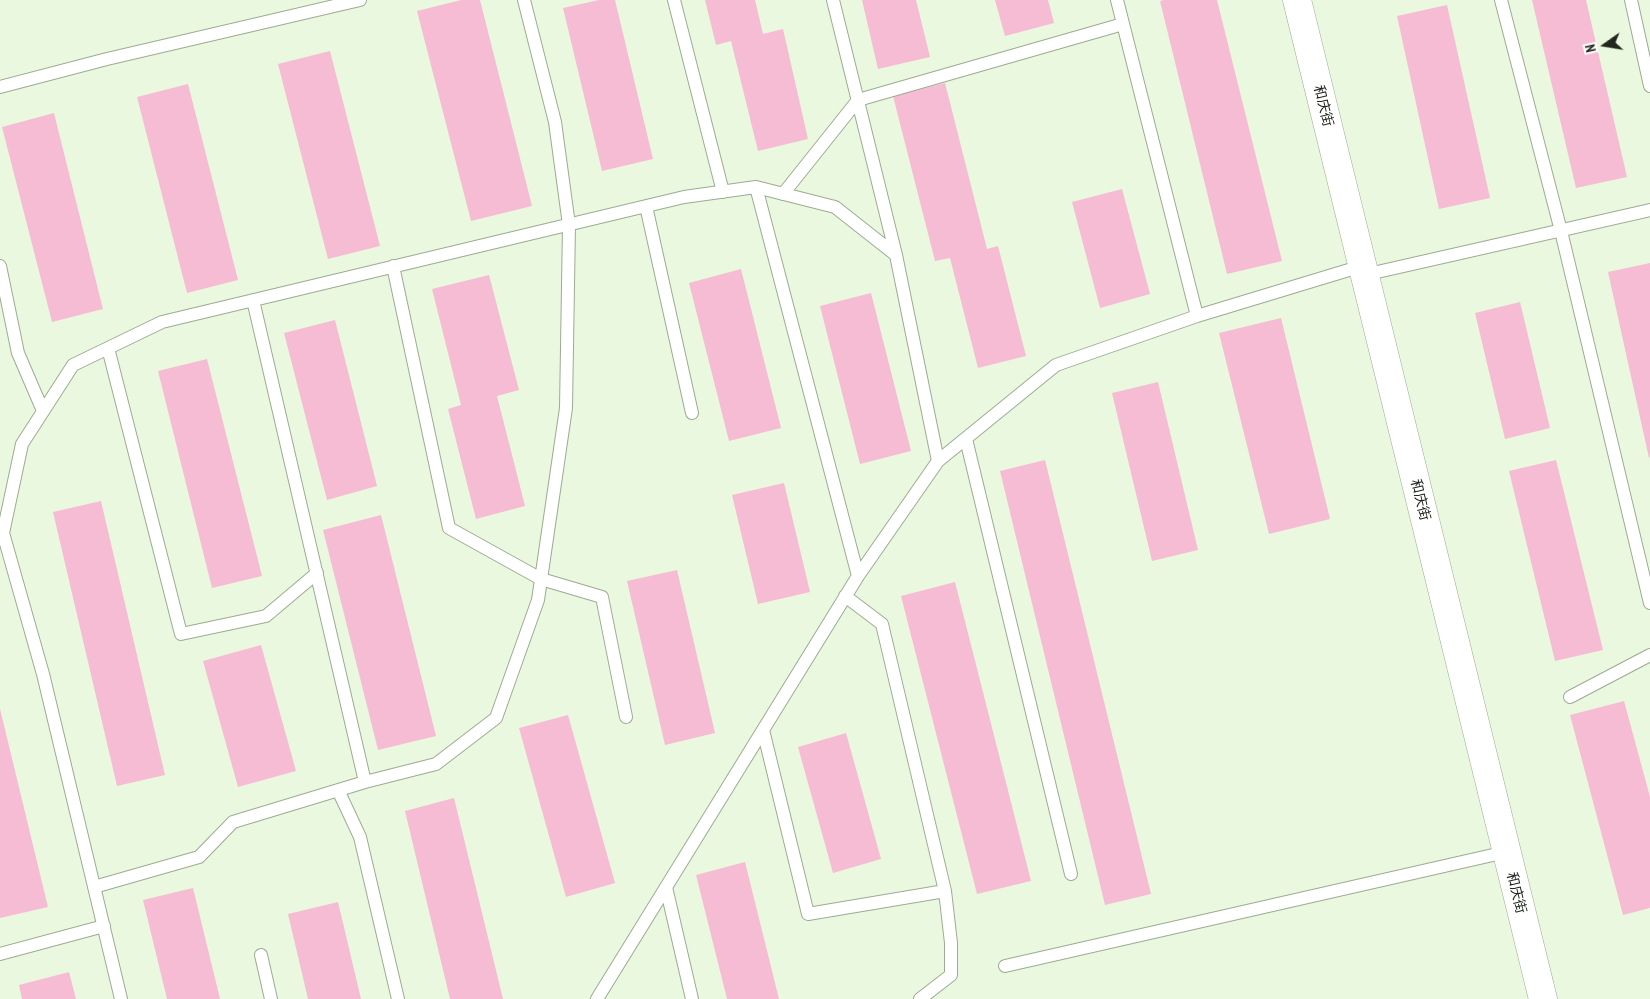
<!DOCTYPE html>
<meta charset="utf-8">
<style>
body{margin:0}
#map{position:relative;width:1650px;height:999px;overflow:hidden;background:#eaf8df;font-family:"PT Sans Narrow",sans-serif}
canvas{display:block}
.north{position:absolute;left:1580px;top:20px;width:50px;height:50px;-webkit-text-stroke:4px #fff;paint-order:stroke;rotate:257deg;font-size:14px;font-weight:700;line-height:20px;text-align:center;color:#22271e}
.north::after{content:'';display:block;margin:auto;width:18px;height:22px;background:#22271e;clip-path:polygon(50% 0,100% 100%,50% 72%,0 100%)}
</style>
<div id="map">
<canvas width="1650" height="999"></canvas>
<div class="north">N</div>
</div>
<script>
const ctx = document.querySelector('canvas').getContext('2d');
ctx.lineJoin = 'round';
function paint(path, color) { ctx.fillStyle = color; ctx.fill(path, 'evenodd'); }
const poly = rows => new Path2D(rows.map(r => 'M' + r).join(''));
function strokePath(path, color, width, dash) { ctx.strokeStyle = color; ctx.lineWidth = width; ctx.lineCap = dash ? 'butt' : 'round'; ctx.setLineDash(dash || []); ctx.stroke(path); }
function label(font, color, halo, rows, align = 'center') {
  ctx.font = font + ' "PT Sans Narrow","Noto Sans SC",sans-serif'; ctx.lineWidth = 4.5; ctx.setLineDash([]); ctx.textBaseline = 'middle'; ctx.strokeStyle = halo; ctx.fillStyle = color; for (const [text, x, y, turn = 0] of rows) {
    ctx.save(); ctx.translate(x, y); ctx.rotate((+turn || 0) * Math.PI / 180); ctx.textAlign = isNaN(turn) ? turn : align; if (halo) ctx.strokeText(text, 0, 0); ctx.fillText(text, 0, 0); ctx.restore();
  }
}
paint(poly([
 [461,0,480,0,532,206,471,221,417,11],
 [599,0,615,0,653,159,602,171,563,8],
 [705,0,755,0,763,34,783,29,808,139,758,151,731,41,716,45],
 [862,0,916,0,930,57,878,69],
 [995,0,1048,0,1054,23,1005,36],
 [1164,0,1217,0,1282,261,1227,274,1160,1],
 [1532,0,1586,0,1627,177,1576,188],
 [1447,5,1490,198,1439,209,1397,16],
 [330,51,380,246,328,259,278,64],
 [945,83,987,249,998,246,1026,356,978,368,950,258,935,261,893,96],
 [188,84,238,280,187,293,137,97],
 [54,113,103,309,52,322,2,127],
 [1122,189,1150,294,1100,308,1072,202],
 [1650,263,1650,457,1649,458,1608,272],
 [741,269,781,428,729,441,689,283],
 [489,275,519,390,497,396,525,506,476,519,448,409,461,405,432,289],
 [871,293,911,451,860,464,820,306],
 [1520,302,1550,428,1505,439,1475,313],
 [1281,318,1330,519,1269,534,1219,333],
 [335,320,377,486,327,500,284,333],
 [207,359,262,576,212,588,158,371],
 [1158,382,1198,550,1152,561,1112,393],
 [1045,460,1151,894,1105,905,1000,471],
 [1556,460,1603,650,1555,661,1509,471],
 [784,483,810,592,758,604,732,495],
 [101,501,165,775,117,786,53,512],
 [381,515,436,736,378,750,323,530],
 [677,570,715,733,665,745,627,581],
 [955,582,1031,881,977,894,901,596],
 [261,645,296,771,238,787,203,661],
 [1624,701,1650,797,1650,908,1623,915,1570,715],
 [0,709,48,907,0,918],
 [568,715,615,883,566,897,519,728],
 [846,733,881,859,833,873,798,747],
 [454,798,503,999,450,999,405,811],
 [745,862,779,999,727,999,696,875],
 [193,888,220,999,167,999,143,900],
 [338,902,361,999,308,999,288,914],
 [69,972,76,999,22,999,19,985]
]), '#f6bcd4');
const lane = poly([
 [674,0,723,192],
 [833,0,896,255],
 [1117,0,1197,316],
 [1501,0,1561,231,1650,603],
 [1631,0,1650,86],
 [0,87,107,59,360,0],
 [756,187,858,576],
 [783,194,858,100,1123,24],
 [646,206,692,413],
 [0,266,18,353,43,411],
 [393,266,449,528,541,579,602,597,626,717],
 [1364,275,1650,210],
 [253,300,365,782],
 [108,348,181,634,266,616,317,573],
 [966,439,1071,874],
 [845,596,882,624,945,891,951,943,951,975,920,999],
 [1570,697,1650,655],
 [763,730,808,914,945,891],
 [338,790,360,837,398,999],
 [94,887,199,857,233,822,365,782,436,764,496,718,538,600,566,408,569,225,555,122,524,0],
 [666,887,692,999],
 [0,954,104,926],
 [261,955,271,999],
 [1005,966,1506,852],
 [121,999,43,674,3,533,22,444,73,365,162,322,684,197,756,187,835,207,896,255,938,461],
 [597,999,858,576,938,461,1056,365,1197,316,1362,266]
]);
const secondary = poly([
 [1297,0,1543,999]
]);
strokePath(lane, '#9dab93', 14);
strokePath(secondary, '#9dab93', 29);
strokePath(lane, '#fff', 12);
strokePath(secondary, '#fff', 28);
label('14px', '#22271e', '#fff', [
 ["和庆街",1323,106,76],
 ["和庆街",1420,500,76],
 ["和庆街",1516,893,76]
]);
</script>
